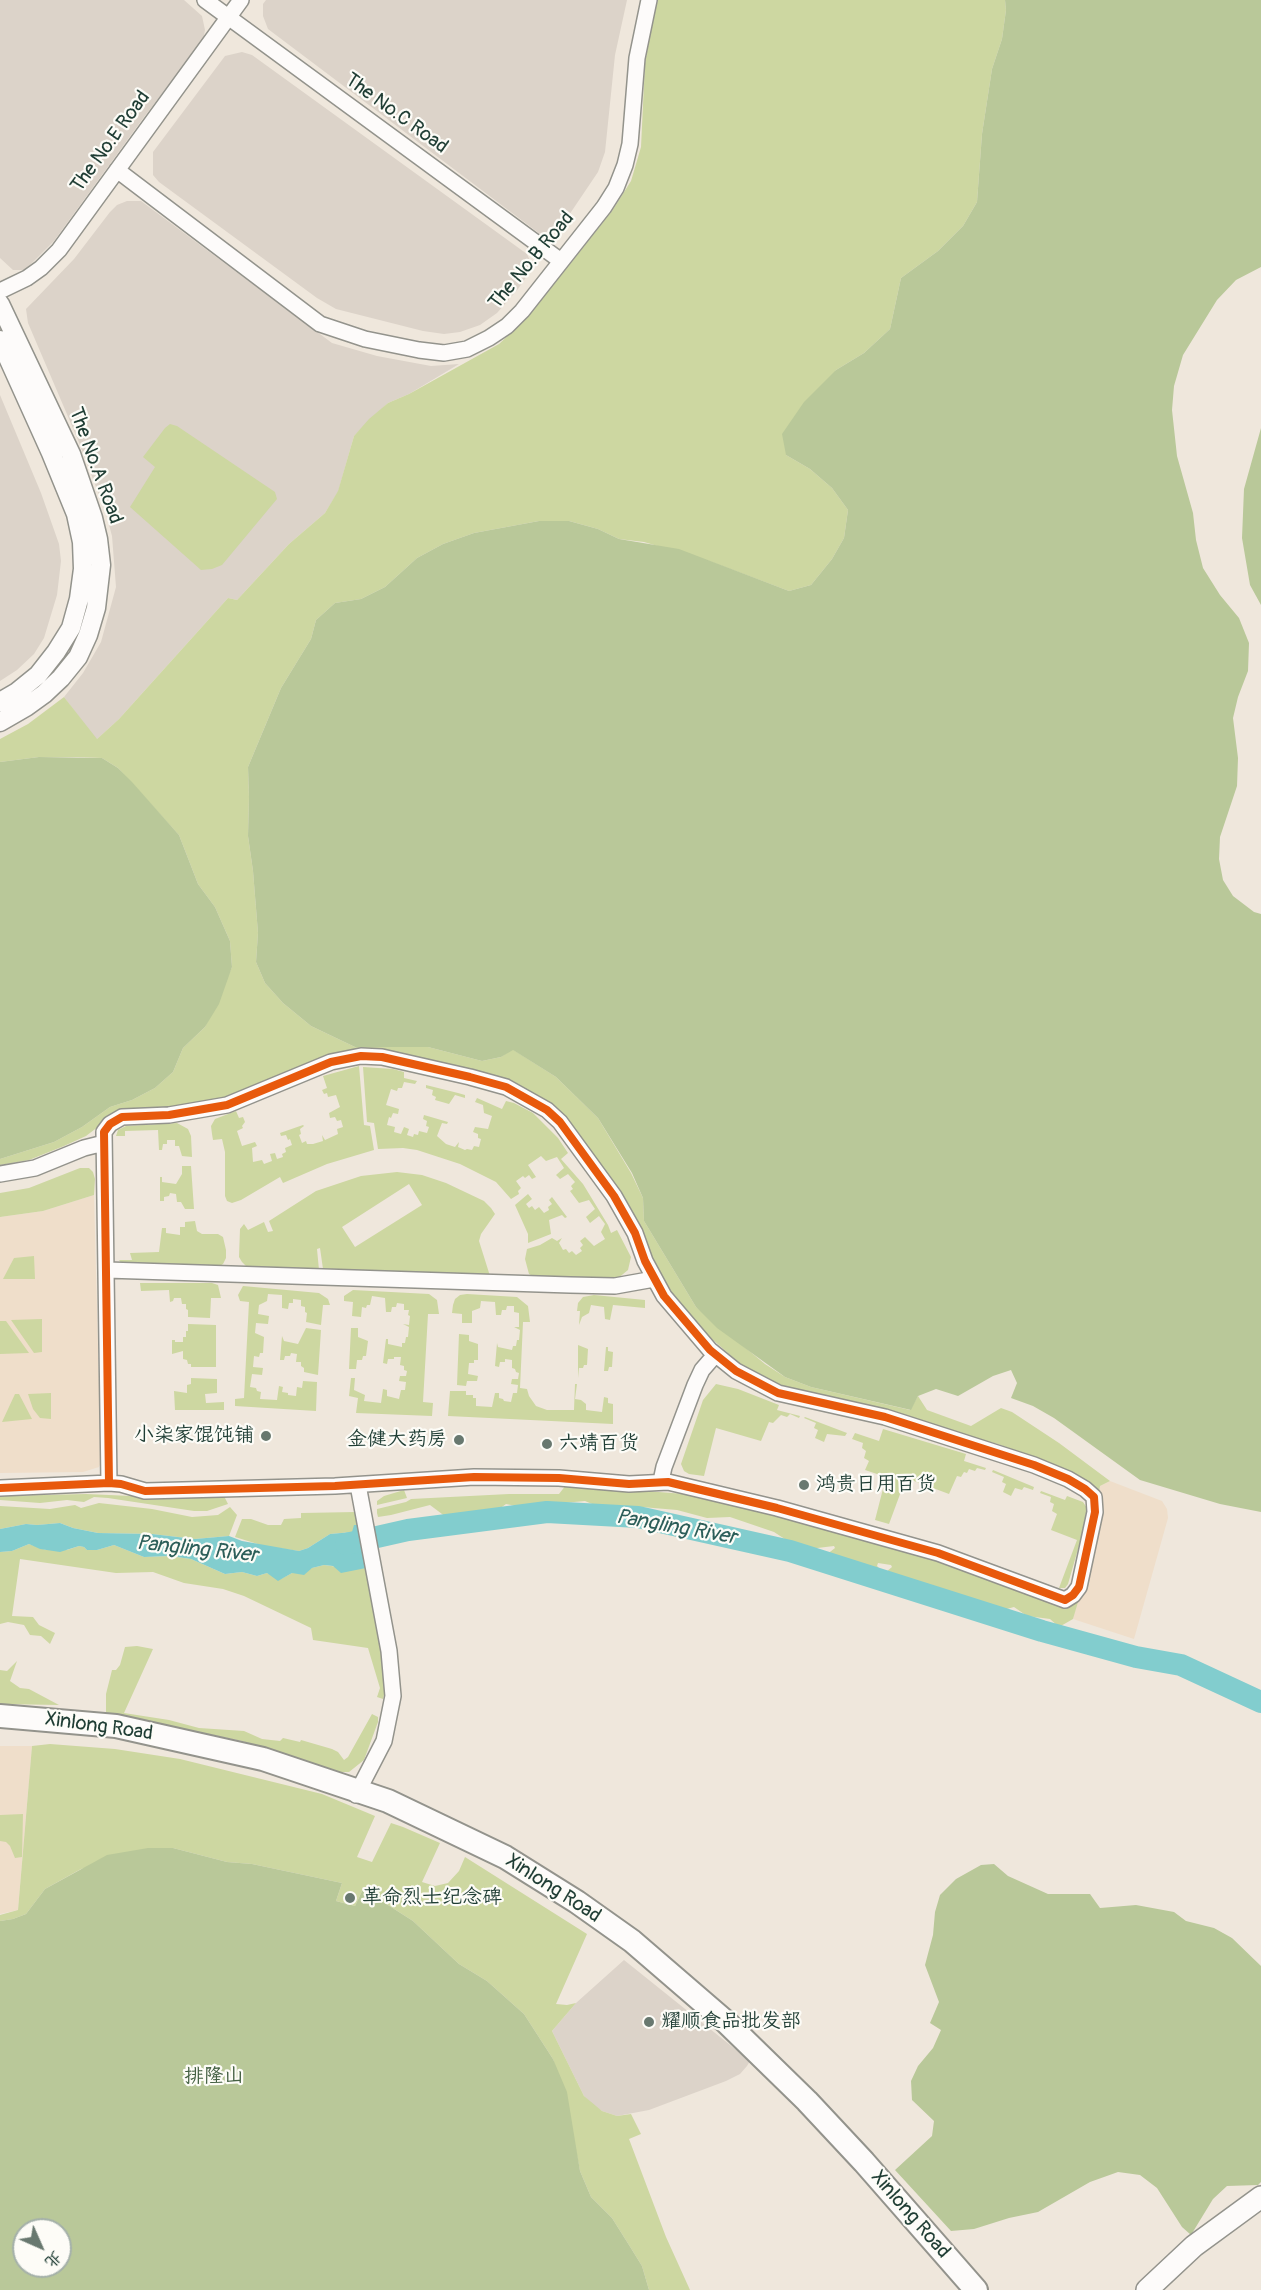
<!DOCTYPE html>
<meta charset="utf-8">
<style>
body{margin:0}
#map{position:relative;width:1261px;height:2290px;overflow:hidden;background:#efe7dc;font-family:Pangolin,"LXGW WenKai TC",sans-serif}
canvas{display:block}
.north{position:absolute;left:12px;top:2218px;width:60px;height:60px;box-sizing:border-box;background:#fdfcf7;border:2px solid #a4b0a9;border-radius:50%;rotate:135deg;font-size:16px;font-weight:700;line-height:24px;text-align:center;color:#1f3d34}
.north::after{content:'';display:block;margin:auto;width:21px;height:27px;background:#68786f;clip-path:polygon(50% 0,100% 100%,50% 72%,0 100%)}
</style>
<div id="map">
<canvas width="1261" height="2290"></canvas>
<div class="north">北</div>
</div>
<script>
const ctx = document.querySelector('canvas').getContext('2d');
ctx.lineJoin = 'round';
function paint(path, color) { ctx.fillStyle = color; ctx.fill(path, 'evenodd'); }
const poly = rows => new Path2D(rows.map(r => 'M' + r).join(''));
function strokePath(path, color, width, dash) { ctx.strokeStyle = color; ctx.lineWidth = width; ctx.lineCap = dash ? 'butt' : 'round'; ctx.setLineDash(dash || []); ctx.stroke(path); }
function label(font, color, halo, rows, align = 'center') {
  ctx.font = font + ' Pangolin,"LXGW WenKai TC",sans-serif'; ctx.lineWidth = 4.5; ctx.setLineDash([]); ctx.textBaseline = 'middle'; ctx.strokeStyle = halo; ctx.fillStyle = color; for (const [text, x, y, turn = 0] of rows) {
    ctx.save(); ctx.translate(x, y); ctx.rotate((+turn || 0) * Math.PI / 180); ctx.textAlign = isNaN(turn) ? turn : align; if (halo) ctx.strokeText(text, 0, 0); ctx.fillText(text, 0, 0); ctx.restore();
  }
}
paint(poly([
 [94,1195,101,1462,99,1467,83,1472,0,1473,0,1217,43,1211],
 [1110,1481,1162,1501,1167,1509,1168,1518,1134,1639,1073,1619,1097,1520,1100,1486],
 [0,1746,32,1746,18,1910,0,1914]
]), '#efdeca');
paint(poly([
 [0,0,184,0,202,16,205,30,203,41,144,117,54,241,25,270,13,270,0,258],
 [266,0,627,0,615,55,605,152,598,172,567,218,555,229,540,234,268,29,263,16,263,4],
 [242,52,252,55,527,254,531,263,529,273,518,289,497,313,480,325,460,332,444,334,423,331,336,309,317,298,159,182,153,175,153,152,225,56],
 [127,201,141,201,332,343,377,356,431,366,459,364,409,394,388,403,354,436,338,492,325,513,289,544,237,600,228,598,119,719,96,740,64,697,83,673,101,642,116,587,112,536,105,510,78,440,28,323,26,309,74,259,110,212,117,205],
 [0,395,41,493,59,544,61,561,57,595,44,638,34,654,17,670,0,681],
 [624,1960,750,2061,747,2066,740,2074,726,2081,649,2110,617,2116,602,2111,592,2105,584,2096,552,2031,576,2003]
]), '#dcd3c9');
paint(poly([
 [658,0,1005,0,1006,10,1002,39,992,69,982,134,977,202,963,226,938,251,901,278,890,329,864,353,836,370,786,455,810,469,832,488,848,510,844,538,832,559,811,585,789,591,709,561,644,542,619,539,598,529,569,521,539,521,474,533,443,544,417,558,385,587,361,599,335,603,316,620,311,639,281,688,248,767,249,797,248,836,253,871,258,933,256,962,265,983,283,1003,311,1026,355,1047,428,1047,482,1061,501,1057,512,1049,556,1077,598,1118,631,1173,643,1198,644,1221,696,1307,765,1364,785,1377,811,1387,910,1410,918,1396,927,1410,971,1426,1001,1408,1012,1412,1059,1443,1110,1481,1100,1486,1099,1493,1086,1481,1059,1467,998,1444,777,1386,745,1368,704,1332,669,1290,604,1172,581,1139,550,1104,509,1082,378,1052,223,1101,111,1117,86,1136,64,1146,29,1160,0,1165,0,1159,54,1142,82,1127,110,1107,132,1100,155,1088,173,1072,183,1048,205,1027,232,967,230,941,215,907,198,884,179,835,118,768,102,758,77,757,39,757,0,762,0,739,28,724,64,697,97,739,119,719,228,598,237,600,289,544,325,513,338,491,354,436,369,419,388,403,409,394,499,344,528,317,612,211,631,181,641,147,645,63,654,13],
 [170,424,177,426,275,492,277,499,222,565,212,569,201,570,130,507,155,467,143,457,165,428],
 [359,1066,364,1125,370,1126,374,1150,327,1164,283,1183,280,1177,241,1200,232,1203,227,1201,225,1196,225,1152,222,1139,213,1140,212,1134,211,1126,215,1119,236,1111,239,1118,243,1117,245,1122,242,1126,243,1128,237,1131,242,1146,255,1142,257,1146,252,1148,253,1162,262,1160,264,1164,272,1161,270,1154,275,1153,277,1159,283,1157,282,1154,286,1152,285,1148,292,1145,290,1139,288,1140,286,1135,281,1136,280,1133,303,1125,304,1126,300,1129,301,1134,299,1135,302,1143,306,1141,307,1144,313,1144,323,1141,322,1135,325,1140,338,1134,337,1129,343,1127,341,1120,337,1121,335,1117,330,1118,329,1113,340,1107,336,1095,328,1097,327,1093,324,1094,322,1090,327,1088,323,1076],
 [363,1067,393,1069,404,1072,404,1078,417,1081,415,1084,404,1082,402,1088,398,1088,397,1091,391,1089,386,1105,399,1109,398,1114,393,1113,391,1118,389,1117,387,1125,395,1127,394,1132,401,1134,404,1127,409,1129,407,1135,413,1137,414,1134,418,1135,419,1131,427,1133,429,1127,426,1126,427,1121,423,1119,424,1115,448,1122,447,1124,442,1123,437,1136,446,1144,455,1147,459,1142,458,1147,465,1150,467,1149,472,1150,474,1146,479,1147,481,1139,478,1138,478,1134,473,1132,475,1127,488,1129,492,1116,484,1113,483,1105,475,1102,477,1098,502,1109,506,1101,514,1103,533,1113,558,1138,568,1153,561,1159,583,1184,608,1225,611,1233,617,1230,631,1257,628,1270,617,1279,536,1278,529,1274,525,1259,527,1249,540,1245,552,1238,557,1241,562,1238,559,1243,563,1250,566,1249,569,1253,572,1251,576,1255,582,1251,580,1248,583,1245,580,1241,585,1237,594,1246,605,1239,601,1232,605,1224,599,1216,590,1223,586,1217,595,1209,589,1200,579,1203,570,1191,573,1189,571,1186,575,1182,568,1174,560,1179,556,1175,564,1168,557,1157,546,1161,541,1156,528,1165,536,1177,532,1179,529,1175,525,1178,523,1176,516,1181,521,1188,518,1191,519,1194,511,1199,496,1182,460,1164,417,1150,403,1148,378,1149,374,1123,367,1122],
 [426,1085,458,1093,465,1095,465,1098,455,1095,449,1104,435,1100,436,1097,432,1095,433,1090,426,1088],
 [177,1123,188,1129,191,1136,192,1157,182,1156,179,1146,175,1146,175,1140,167,1140,167,1144,163,1144,162,1150,159,1150,158,1130,125,1131,125,1136,116,1136,118,1130,126,1126],
 [182,1166,191,1166,194,1209,185,1209,181,1202,177,1202,176,1194,170,1193,169,1196,164,1197,164,1201,160,1201,160,1177,162,1177,162,1182,176,1184,182,1174],
 [80,1168,89,1168,93,1172,95,1179,94,1195,43,1211,0,1217,0,1193,29,1188],
 [397,1172,422,1175,446,1183,484,1201,491,1208,495,1214,481,1234,479,1241,490,1276,323,1269,320,1248,317,1249,319,1270,251,1268,246,1266,242,1262,239,1257,240,1229,244,1224,248,1230,264,1222,268,1232,273,1231,269,1221,316,1191,361,1176],
 [409,1184,422,1205,355,1247,342,1227],
 [528,1194,532,1199,526,1204,529,1208,532,1206,535,1210,539,1207,544,1213,549,1210,548,1207,552,1204,549,1200,552,1197,567,1217,565,1218,562,1215,549,1220,551,1234,528,1243,528,1234,515,1205],
 [195,1221,197,1231,202,1234,218,1234,223,1237,226,1250,226,1258,223,1264,218,1267,122,1264,119,1260,132,1260,130,1253,159,1252,162,1228,166,1228,166,1233,180,1235,180,1227,185,1227,185,1222],
 [34,1256,35,1279,3,1279,14,1258],
 [140,1283,212,1283,218,1285,221,1298,211,1298,210,1318,188,1317,188,1310,186,1309,186,1304,182,1304,181,1298,174,1298,173,1301,170,1302,169,1290,141,1291],
 [243,1286,319,1293,328,1299,330,1305,323,1305,321,1325,306,1322,307,1313,305,1312,305,1307,301,1306,301,1300,293,1299,293,1303,289,1303,288,1309,282,1308,282,1295,268,1294,267,1301,259,1305,258,1314,269,1316,268,1324,256,1323,255,1333,264,1337,263,1353,260,1353,259,1357,254,1356,253,1367,263,1368,262,1375,252,1374,250,1387,256,1388,257,1391,261,1392,260,1399,277,1400,279,1386,283,1387,282,1392,288,1393,288,1395,296,1396,297,1387,302,1388,303,1381,317,1382,316,1411,235,1406,235,1399,244,1398,249,1302,240,1301,238,1295],
 [353,1290,429,1294,437,1300,439,1314,428,1314,423,1402,433,1403,432,1416,356,1413,358,1398,349,1396,351,1378,355,1378,354,1390,365,1395,364,1401,381,1403,383,1389,387,1390,387,1396,399,1399,401,1390,405,1390,406,1382,399,1381,400,1376,406,1376,407,1371,404,1370,404,1366,400,1365,401,1357,394,1357,394,1359,388,1359,387,1364,383,1363,386,1339,388,1339,388,1344,402,1347,402,1343,405,1343,406,1337,408,1337,409,1327,403,1324,409,1325,410,1316,408,1315,409,1310,404,1310,404,1304,397,1303,396,1307,392,1307,391,1312,386,1312,385,1298,372,1296,370,1305,367,1305,366,1308,362,1307,361,1317,352,1316,353,1302,344,1301,344,1296],
 [467,1294,517,1297,528,1306,530,1322,523,1322,520,1388,527,1389,529,1396,536,1406,547,1410,574,1410,575,1384,577,1384,575,1399,581,1400,586,1404,586,1410,602,1412,604,1397,608,1398,608,1403,613,1404,613,1424,448,1416,450,1391,466,1391,466,1395,473,1395,473,1398,476,1398,476,1406,492,1407,495,1393,499,1393,499,1398,503,1399,504,1401,511,1402,513,1393,517,1393,518,1385,511,1384,512,1379,518,1379,519,1373,516,1372,515,1369,512,1368,512,1360,505,1359,505,1362,500,1362,499,1367,495,1366,497,1343,498,1347,512,1350,513,1346,516,1346,517,1340,519,1340,520,1330,514,1327,519,1327,519,1313,514,1312,514,1306,507,1306,506,1310,502,1310,501,1315,496,1315,495,1302,481,1301,480,1308,472,1311,472,1323,462,1323,462,1314,452,1313,453,1305,455,1299,460,1295],
 [594,1295,645,1300,645,1308,613,1305,610,1320,605,1319,604,1307,591,1305,589,1313,582,1317,579,1325,580,1311,577,1311,578,1303,583,1297],
 [42,1319,42,1352,34,1353,11,1320],
 [0,1321,6,1321,29,1353,0,1354],
 [188,1324,216,1325,216,1367,191,1367,191,1364,188,1364,187,1360,183,1359,183,1351,172,1354,172,1340,175,1340,175,1342,183,1342,183,1337,186,1337,186,1331,188,1331],
 [306,1328,321,1330,318,1375,304,1372,304,1368,301,1366,301,1362,296,1362,297,1354,291,1353,290,1356,285,1356,284,1360,280,1360,282,1336,284,1341,298,1344],
 [351,1328,358,1328,358,1337,368,1341,366,1356,363,1356,362,1360,357,1360,356,1369,349,1369],
 [578,1333,578,1345,588,1349,587,1365,584,1365,583,1368,579,1368,578,1378],
 [459,1334,469,1335,469,1341,478,1344,478,1360,474,1360,474,1363,469,1363,468,1374,478,1376,477,1381,467,1381,466,1386,457,1385],
 [606,1347,608,1347,608,1351,613,1352,612,1367,609,1367,608,1371,604,1371],
 [191,1378,217,1379,217,1393,205,1394,206,1403,224,1402,224,1410,175,1410,174,1391,187,1393,187,1385,191,1384],
 [716,1384,738,1389,779,1405,777,1410,800,1416,799,1418,790,1414,787,1417,781,1415,773,1423,769,1422,761,1441,716,1428,704,1476,689,1474,684,1471,681,1464,703,1400],
 [51,1393,51,1419,40,1418,33,1409,28,1394],
 [15,1394,19,1394,32,1419,2,1422],
 [805,1417,847,1433,845,1436,827,1434,824,1442,815,1438,818,1430,814,1428,816,1423,804,1418],
 [883,1429,966,1454,964,1461,986,1468,985,1470,977,1468,975,1471,969,1469,967,1473,964,1472,961,1477,957,1476,949,1494,906,1478,889,1524,875,1520,886,1477,865,1470,869,1461,864,1458,866,1451,862,1448,863,1443,852,1439,855,1433,879,1441],
 [993,1470,1034,1487,1033,1490,1024,1487,1022,1490,1015,1488,1011,1496,1003,1492,1006,1484,1002,1482,1004,1477,992,1472],
 [566,1485,685,1494,784,1518,930,1559,1069,1606,1078,1602,1073,1619,1059,1627,1050,1619,1027,1616,1014,1607,1003,1610,980,1608,961,1599,950,1599,930,1586,917,1587,909,1582,892,1578,886,1572,892,1567,891,1565,878,1563,877,1566,880,1569,881,1574,873,1574,841,1560,828,1558,826,1555,835,1548,834,1546,809,1549,797,1547,774,1532,730,1517,707,1518,677,1510,630,1506,604,1509,585,1501,552,1504,541,1502,521,1507,506,1504,491,1515,487,1514,484,1509,475,1515,463,1519,446,1517,430,1505,391,1515,378,1517,377,1513,377,1509,406,1502,411,1499,509,1494,559,1494],
 [404,1490,407,1498,377,1505,377,1501,384,1496],
 [1041,1491,1065,1500,1067,1496,1083,1502,1087,1508,1080,1542,1068,1584,1065,1588,1059,1588,1077,1540,1051,1530,1057,1514,1052,1511,1054,1504,1050,1502,1051,1497,1040,1493],
 [86,1494,177,1498,224,1496,228,1504,207,1511,194,1511,108,1498,94,1497,84,1502,67,1500,40,1503,0,1500,0,1496],
 [99,1503,152,1509,192,1517,218,1515,230,1507,237,1515,229,1536,195,1539,152,1534,98,1533,73,1528,60,1523,37,1525,26,1524,0,1529,0,1506,50,1509,75,1505,81,1508],
 [356,1512,359,1525,352,1532,330,1534,308,1548,299,1551,264,1546,235,1537,242,1519,251,1519,268,1525,281,1525,284,1519,301,1518,301,1513],
 [29,1544,46,1550,50,1549,67,1550,79,1546,84,1547,87,1550,97,1550,114,1545,144,1557,170,1556,191,1559,225,1574,242,1572,257,1576,267,1573,281,1579,292,1573,324,1565,352,1569,366,1568,383,1651,386,1687,383,1699,377,1697,380,1688,368,1648,313,1640,311,1628,244,1596,223,1589,184,1583,153,1572,116,1573,20,1559,12,1616,33,1617,39,1625,55,1633,50,1644,41,1636,30,1635,24,1625,8,1622,0,1624,0,1552,12,1551],
 [137,1646,153,1649,124,1713,169,1720,199,1728,244,1731,262,1739,280,1741,283,1738,300,1742,301,1740,332,1749,338,1752,344,1760,348,1757,372,1714,378,1717,378,1722,364,1760,349,1772,336,1772,242,1741,106,1713,106,1694,112,1670,116,1670,120,1665,125,1647],
 [17,1661,10,1681,20,1688,29,1689,59,1705,0,1704,0,1670,7,1671],
 [50,1744,115,1749,180,1759,322,1794,375,1816,357,1857,372,1862,391,1823,403,1827,440,1843,422,1882,435,1886,448,1883,459,1871,465,1857,587,1934,556,2004,567,2005,576,2003,552,2031,584,2096,602,2111,617,2116,631,2114,641,2134,629,2139,666,2237,690,2290,649,2290,642,2266,629,2245,612,2218,591,2197,580,2171,570,2120,553,2059,524,2014,487,1981,459,1964,413,1921,363,1889,355,1906,336,1901,342,1883,252,1864,227,1862,173,1848,81,1869,45,1889,26,1914,13,1919,0,1921,0,1915,18,1910,32,1746],
 [23,1814,22,1857,15,1858,10,1846,6,1842,0,1841,0,1815]
]), '#cdd7a1');
paint(poly([
 [1005,0,1261,0,1261,267,1236,280,1217,300,1183,355,1174,386,1172,410,1177,456,1193,513,1196,540,1203,568,1220,595,1239,618,1249,643,1248,671,1238,697,1233,718,1238,758,1237,786,1220,837,1219,859,1223,880,1233,896,1254,912,1261,914,1261,1512,1220,1504,1140,1480,1054,1418,1033,1406,1011,1398,1017,1383,1011,1370,993,1376,958,1396,936,1389,918,1396,911,1410,811,1387,785,1377,717,1328,696,1307,644,1221,643,1198,632,1173,598,1118,556,1077,513,1050,501,1057,482,1061,428,1047,355,1047,311,1026,283,1003,265,983,256,962,258,933,253,871,248,836,249,797,248,767,281,688,311,639,316,620,335,603,361,599,385,587,417,558,443,544,474,533,539,521,569,521,598,529,619,539,679,549,789,591,811,585,832,559,844,538,848,510,832,488,810,469,786,455,782,434,804,402,836,370,864,353,890,329,901,278,938,251,963,226,977,202,982,134,992,69,1002,39,1006,10],
 [1261,428,1261,605,1250,585,1242,538,1244,489],
 [39,757,102,758,118,768,132,782,179,835,198,884,215,907,230,941,232,967,219,1004,205,1027,183,1048,173,1072,155,1088,132,1100,110,1107,82,1127,54,1142,0,1159,0,762],
 [148,1848,173,1848,227,1862,252,1864,342,1883,336,1901,355,1906,363,1889,413,1921,459,1964,487,1981,524,2014,553,2059,567,2092,580,2171,591,2197,612,2218,629,2245,642,2266,649,2290,0,2290,0,1921,13,1919,26,1914,45,1889,107,1855],
 [24,2230,60,2230,60,2266,24,2266],
 [994,1864,1008,1876,1048,1894,1090,1894,1100,1908,1136,1905,1174,1912,1186,1921,1214,1928,1232,1938,1261,1966,1261,2182,1258,2185,1227,2186,1213,2199,1191,2235,1182,2227,1157,2188,1140,2175,1118,2172,1090,2182,1038,2212,1009,2218,974,2229,951,2231,895,2170,932,2136,934,2121,912,2100,911,2081,918,2066,933,2048,941,2030,930,2023,939,2002,925,1965,933,1935,935,1912,940,1895,956,1879,981,1865]
]), '#b9c899');
paint(poly([
 [60,1523,73,1528,98,1533,152,1534,195,1539,229,1536,242,1541,299,1551,308,1548,330,1534,352,1532,354,1525,359,1525,366,1568,341,1573,333,1566,324,1565,312,1568,304,1575,292,1573,278,1581,267,1573,257,1576,242,1572,225,1574,191,1559,170,1556,144,1557,114,1545,97,1550,87,1550,84,1547,79,1546,60,1552,40,1549,29,1544,12,1551,0,1552,0,1529,26,1524,37,1525]
]), '#82cdce');
strokePath(poly([
 [346,1544,408,1530,547,1512,638,1517,790,1551,1042,1631,1136,1657,1181,1665,1261,1702]
]), '#82cdce', 22);
const minor = poly([
 [205,0,561,261],
 [117,170,320,324,365,339,419,350,444,353,467,349,489,338,507,326,522,311,604,207,616,188,625,165,630,144,637,58,649,0],
 [0,291,27,278,41,268,59,250,241,0],
 [0,1174,35,1168,84,1148,104,1143],
 [107,1270,570,1285,615,1286,654,1279],
 [661,1481,664,1467,695,1385,702,1370,715,1355],
 [0,1488,109,1483,121,1484,145,1491,335,1486,474,1477,559,1478,629,1484,668,1482,777,1508,938,1553,1065,1600,1073,1595,1079,1587,1095,1512,1094,1497,1085,1489,1068,1479,1034,1465,885,1417,778,1393,736,1371,710,1350,664,1296,645,1261,635,1233,614,1196,560,1122,547,1110,506,1087,470,1077,382,1057,361,1056,331,1062,227,1105,169,1115,122,1117,110,1124,104,1132,109,1483],
 [356,1795,384,1741,393,1696,389,1651,358,1485]
]);
const tertiary = poly([
 [0,304,71,454,93,518,98,539,101,565,96,608,88,635,78,657,61,678,44,694,26,707,0,722],
 [0,340,51,453,76,514,82,542,83,569,79,599,71,628,56,652,38,675,17,692,0,702]
]);
const secondary = poly([
 [1147,2290,1194,2246,1261,2197]
]);
const primary = poly([
 [0,1716,116,1726,263,1759,388,1801,505,1857,577,1902,632,1941,726,2022,807,2101,864,2162,976,2290]
]);
strokePath(minor, '#93938c', 18);
strokePath(tertiary, '#93938c', 21);
strokePath(secondary, '#93938c', 24);
strokePath(primary, '#93938c', 26);
strokePath(minor, '#fdfbfa', 15);
strokePath(tertiary, '#fdfbfa', 18);
strokePath(secondary, '#fdfbfa', 21);
strokePath(primary, '#fdfbfa', 22);
strokePath(poly([
 [0,1488,109,1483,121,1484,145,1491,335,1486,474,1477,559,1478,629,1484,668,1482,777,1508,938,1553,1065,1600,1073,1595,1079,1587,1095,1512,1094,1497,1085,1489,1068,1479,1034,1465,885,1417,778,1393,736,1371,710,1350,664,1296,645,1261,635,1233,614,1196,560,1122,547,1110,506,1087,470,1077,382,1057,361,1056,331,1062,227,1105,169,1115,122,1117,110,1124,104,1132,109,1483]
]), '#e8590c', 8);
for (const [x, y, r, color] of [
 [266,1436,6,"#68786f"],
 [459,1440,6,"#68786f"],
 [547,1444,6,"#68786f"],
 [804,1485,6,"#68786f"],
 [350,1898,6,"#68786f"],
 [649,2022,6,"#68786f"]
]) { const dot = new Path2D(); dot.arc(x, y, r, 0, 2 * Math.PI); ctx.fillStyle = color; ctx.fill(dot); strokePath(dot, '#fdfcf7', 2); }
label('20px', '#1f3d34', '#fdfcf7', [
 ["The No.C Road",396,114,36],
 ["The No.E Road",111,142,-54],
 ["The No.B Road",532,261,-50],
 ["The No.A Road",95,466,70],
 ["Xinlong Road",99,1727,8],
 ["Xinlong Road",553,1889,33],
 ["Xinlong Road",910,2215,49]
]);
label('20px', '#1f3d34', '#fdfcf7', [
 ["小柒家馄饨铺",254,1436,"right"],
 ["金健大药房",447,1440,"right"],
 ["六靖百货",559,1444],
 ["鸿贵日用百货",816,1485],
 ["革命烈士纪念碑",362,1898],
 ["耀顺食品批发部",661,2022]
], 'left');
label('20px', '#446043', '#fdfcf7', [
 ["排隆山",214,2077]
]);
label('italic 21px', '#2c5e59', '#fdfcf7', [
 ["Pangling River",676,1528,10],
 ["Pangling River",197,1550,6]
]);
</script>
